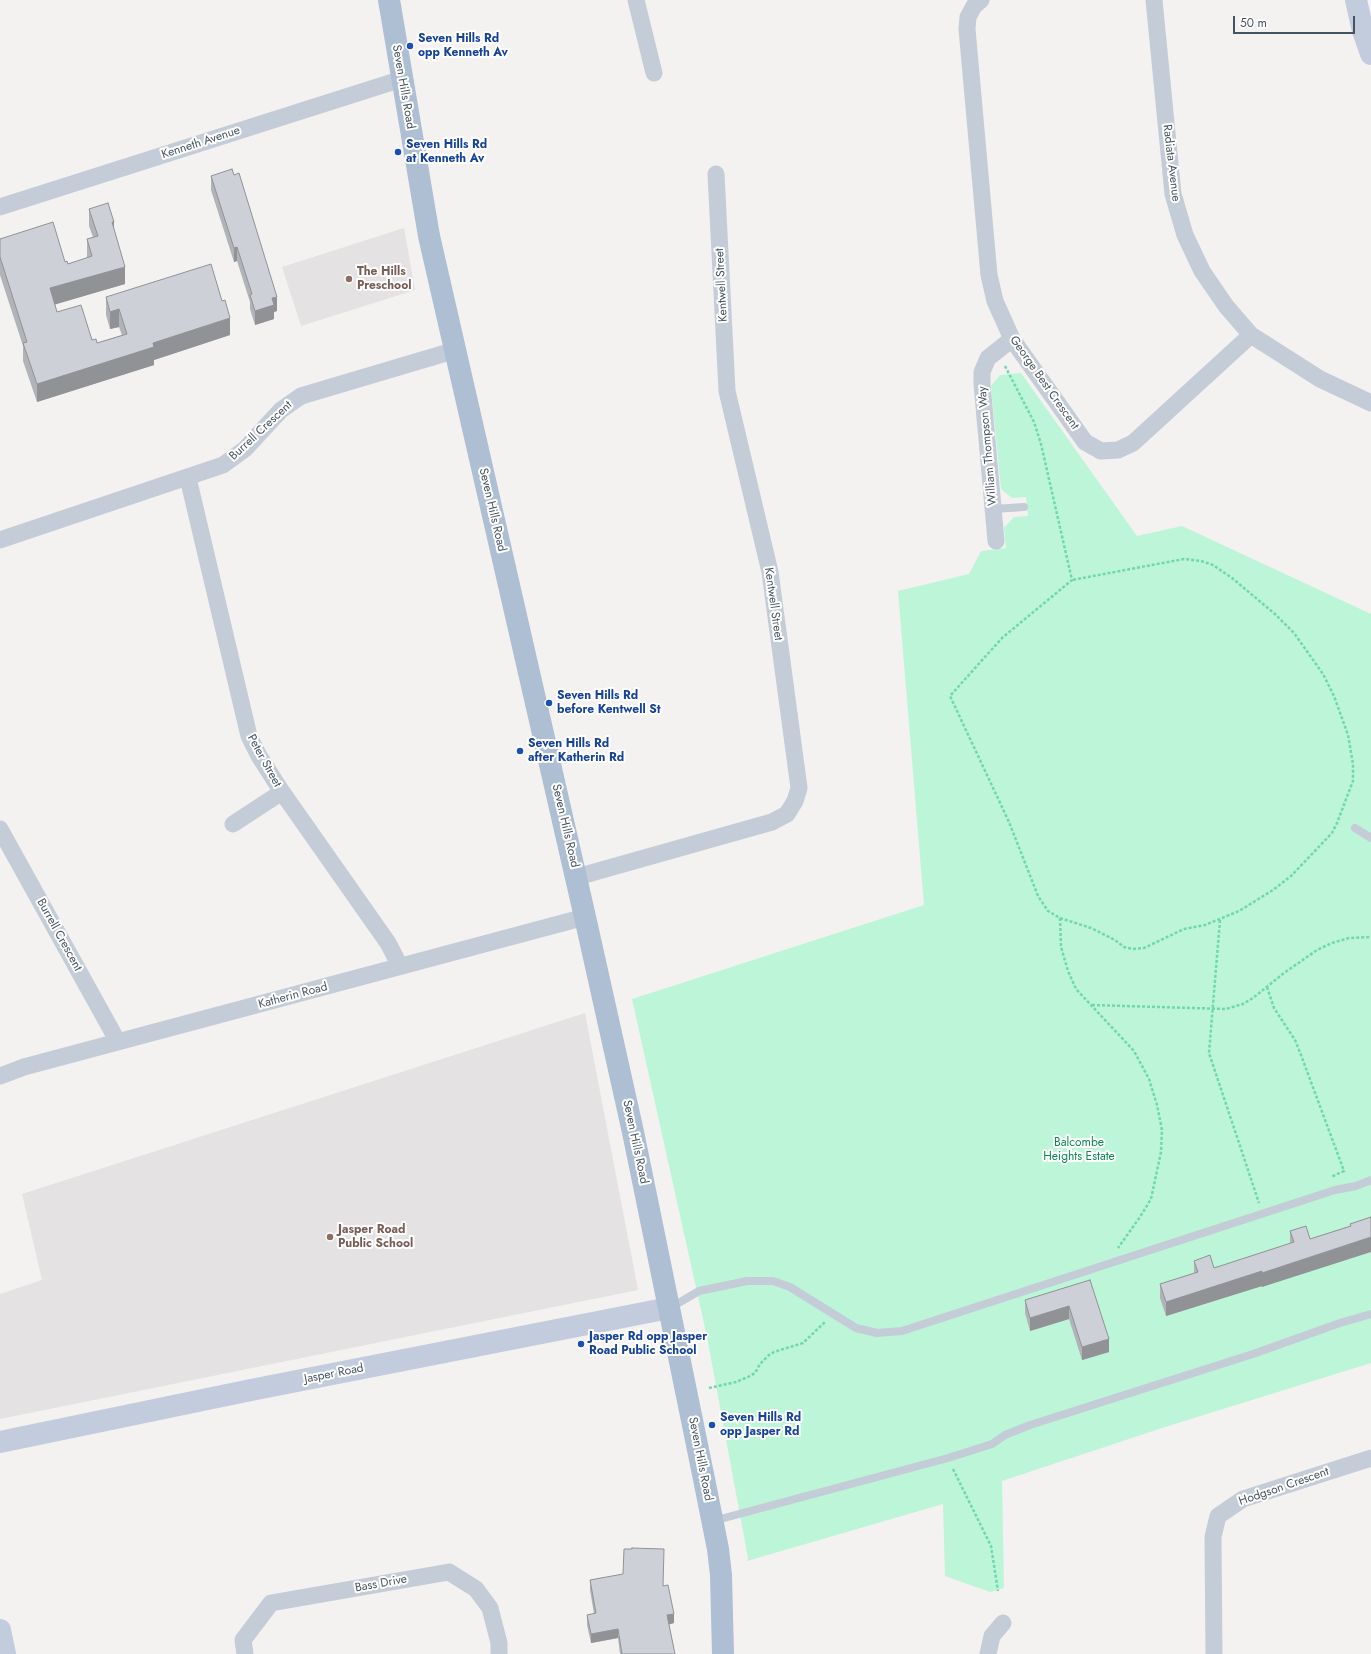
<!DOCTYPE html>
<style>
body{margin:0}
#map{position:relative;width:1371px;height:1654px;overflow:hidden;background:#f4f1f1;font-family:Jost,sans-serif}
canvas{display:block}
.scale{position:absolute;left:1233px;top:16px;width:122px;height:18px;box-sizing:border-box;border:2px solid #465361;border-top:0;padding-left:5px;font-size:12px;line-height:14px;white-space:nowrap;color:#465361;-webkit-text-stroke:3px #fff;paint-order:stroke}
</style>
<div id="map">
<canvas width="1371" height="1654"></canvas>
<div class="scale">50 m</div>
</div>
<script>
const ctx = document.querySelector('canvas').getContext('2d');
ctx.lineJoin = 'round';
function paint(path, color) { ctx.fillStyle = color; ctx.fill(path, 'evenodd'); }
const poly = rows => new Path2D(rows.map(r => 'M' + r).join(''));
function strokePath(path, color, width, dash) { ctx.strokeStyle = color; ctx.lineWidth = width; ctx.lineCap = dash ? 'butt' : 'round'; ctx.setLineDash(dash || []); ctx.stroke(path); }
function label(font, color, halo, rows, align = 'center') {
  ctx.font = font + ' Jost,sans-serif'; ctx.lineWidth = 4; ctx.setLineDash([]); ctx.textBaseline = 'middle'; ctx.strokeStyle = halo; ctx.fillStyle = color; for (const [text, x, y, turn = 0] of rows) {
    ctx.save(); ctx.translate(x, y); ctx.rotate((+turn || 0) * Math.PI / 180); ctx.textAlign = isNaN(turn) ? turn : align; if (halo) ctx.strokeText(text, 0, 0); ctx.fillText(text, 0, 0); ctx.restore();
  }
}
paint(poly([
 [404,228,415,290,301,326,282,267],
 [585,1013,638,1290,0,1419,0,1294,42,1280,22,1194]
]), '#e5e2e3');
paint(poly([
 [1021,373,1137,536,1182,526,1371,614,1371,1363,1165,1427,1002,1481,1004,1588,990,1592,945,1576,943,1504,747,1561,748,1558,707,1337,632,999,924,905,898,591,969,574,981,551,1006,548,1004,528,1014,517,1028,516,1026,497,1012,498,1001,489,991,386,1000,375]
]), '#bcf5d7');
strokePath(poly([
 [1005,366,1034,422,1041,444,1072,580,1002,638,950,696,1009,822,1038,896,1048,911,1060,918,1091,928,1115,940,1124,947,1133,949,1144,948,1184,929,1205,925,1239,911,1273,890,1291,876,1332,833,1337,823,1353,781,1353,764,1348,735,1334,696,1323,674,1294,633,1275,614,1232,578,1213,565,1201,561,1184,559,1072,580],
 [1060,918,1061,947,1068,971,1076,989,1134,1051,1149,1079,1157,1105,1162,1130,1161,1152,1151,1199,1140,1217,1118,1248],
 [1220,920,1209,1053,1259,1203],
 [1267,987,1274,1008,1295,1040,1301,1055,1344,1171,1331,1177],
 [1092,1005,1226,1009,1243,1004,1253,998,1284,973,1317,950,1332,943,1349,938,1371,937],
 [709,1388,736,1382,748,1377,755,1373,760,1364,769,1355,774,1352,803,1343,825,1322],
 [953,1469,991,1546,998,1591]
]), '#6fd8ad', 2.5, [3, 2]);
strokePath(poly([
 [994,509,1024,507],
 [1355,828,1371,838],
 [670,1308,699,1291,747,1281,773,1281,790,1287,856,1328,877,1333,902,1331,1335,1190,1356,1186,1371,1180],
 [713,1521,948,1458,992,1444,1005,1435,1030,1425,1253,1354,1340,1323,1371,1314]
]), '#c4ccd7', 8);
strokePath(poly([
 [636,0,654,73],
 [981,0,974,6,968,17,967,29,989,275,995,301,1012,339,1085,442,1101,451,1118,450,1133,443,1251,335],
 [1154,0,1173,194,1185,235,1202,271,1226,306,1251,335,1320,379,1371,403],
 [0,207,402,79],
 [188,478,249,736,259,756,282,792,388,943,400,966],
 [0,540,223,465,245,449,281,410,301,396,456,350],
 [996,541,982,384,982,372,988,358,1012,339],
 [233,824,282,792],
 [0,829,118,1042],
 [577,877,772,822,787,814,795,801,799,788,770,572,727,391,716,174],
 [0,1076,24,1067,585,917],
 [245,1654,243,1640,271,1603,449,1572,476,1589,490,1608,499,1643,499,1654],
 [988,1654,992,1636,1003,1623],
 [1214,1654,1213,1537,1218,1516,1243,1499,1371,1458]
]), '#c4ccd7', 17);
strokePath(poly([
 [1356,0,1363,31,1371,54],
 [0,1442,251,1390,669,1308],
 [0,1630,5,1654]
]), '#c2ccdc', 22);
strokePath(poly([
 [389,0,429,236,585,917,633,1132,703,1474,718,1549,721,1575,723,1654]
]), '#aebed3', 22);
paint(poly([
 [211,176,277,311,274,312,274,319,255,325,250,309,250,302,237,261,234,262,211,190],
 [89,209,114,229,125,284,55,304,57,312,97,343,122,335,119,327,110,329,106,315,106,297,230,335,154,360,154,365,37,402,23,361,23,346,0,275,0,239,65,262,68,264,87,258,87,239,93,237,89,226],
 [1371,1217,1262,1287,1262,1286,1166,1316,1160,1298,1160,1284,1194,1273,1194,1261,1214,1268,1290,1244,1290,1231,1310,1239,1350,1226,1350,1224],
 [1090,1280,1109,1352,1082,1360,1069,1319,1030,1331,1025,1313,1025,1300],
 [623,1574,664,1586,674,1623,669,1624,675,1654,620,1654,618,1638,591,1643,587,1625,587,1615,594,1614,590,1590,590,1580]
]), '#b0b3b8');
paint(poly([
 [112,222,114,222,114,239],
 [237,247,237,261,234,262,234,248],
 [125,267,125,284,50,306,50,288],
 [277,297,277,311,274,312,274,319,255,325,255,311,272,298],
 [119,309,119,327,110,329,110,312],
 [230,318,230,335,154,360,154,365,37,402,37,384,153,343],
 [1371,1237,1371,1252,1262,1287,1262,1273],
 [1262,1271,1262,1286,1166,1316,1166,1302],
 [1069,1306,1069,1319,1030,1331,1030,1318],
 [1109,1339,1109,1352,1082,1360,1082,1347],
 [674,1614,674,1623,667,1625,667,1615],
 [618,1629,618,1638,591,1643,591,1634]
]), '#909296');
const building = poly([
 [232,169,234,175,239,173,277,297,272,298,274,305,255,311,250,295,252,294,237,247,234,248,211,176,232,169],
 [108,203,114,222,112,222,125,267,50,288,57,312,81,305,92,340,96,339,97,343,127,334,119,309,110,312,106,297,211,264,222,301,225,300,230,318,153,343,154,347,37,384,23,343,27,342,0,257,0,239,53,222,65,262,67,261,68,264,92,256,87,239,98,236,89,209,108,203],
 [1371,1217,1371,1237,1262,1273,1262,1271,1166,1302,1160,1284,1198,1272,1194,1261,1210,1255,1214,1268,1294,1242,1290,1231,1306,1226,1310,1239,1351,1226,1350,1224,1371,1217],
 [1090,1280,1109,1339,1082,1347,1069,1306,1030,1318,1025,1300,1090,1280],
 [632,1548,664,1549,663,1586,668,1585,674,1614,667,1615,675,1654,622,1654,618,1629,591,1634,587,1615,596,1613,590,1580,623,1574,624,1549,632,1549,632,1548]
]);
paint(building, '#cdd0d6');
strokePath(building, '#909296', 1);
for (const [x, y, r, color] of [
 [410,46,4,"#1a4fb4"],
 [398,152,4,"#1a4fb4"],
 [349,279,4,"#8d6e63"],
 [549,703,4,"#1a4fb4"],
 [520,751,4,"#1a4fb4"],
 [330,1237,4,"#8d6e63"],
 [581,1344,4,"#1a4fb4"],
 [712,1425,4,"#1a4fb4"]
]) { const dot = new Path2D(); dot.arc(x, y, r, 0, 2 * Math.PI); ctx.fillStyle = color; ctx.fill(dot); strokePath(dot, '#fff', 1.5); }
label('bold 12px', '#164399', '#fff', [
 ["Seven Hills Rd",418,39],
 ["opp Kenneth Av",418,53],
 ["Seven Hills Rd",406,145],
 ["at Kenneth Av",406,159],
 ["Seven Hills Rd",557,696],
 ["before Kentwell St",557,710],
 ["Seven Hills Rd",528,744],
 ["after Katherin Rd",528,758],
 ["Jasper Rd opp Jasper",589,1337],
 ["Road Public School",589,1351],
 ["Seven Hills Rd",720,1418],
 ["opp Jasper Rd",720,1432]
], 'left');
label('12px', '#465361', '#fff', [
 ["Seven Hills Road",403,87,80],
 ["Kenneth Avenue",201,143,-18],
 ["Radiata Avenue",1171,163,83],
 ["Kentwell Street",722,285,-93],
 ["George Best Crescent",1044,383,55],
 ["Burrell Crescent",261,431,-43],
 ["William Thompson Way",988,446,-95],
 ["Seven Hills Road",492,510,77],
 ["Kentwell Street",773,604,82],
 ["Peter Street",264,761,61],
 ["Seven Hills Road",565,826,77],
 ["Burrell Crescent",59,935,61],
 ["Katherin Road",293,996,-15],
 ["Seven Hills Road",635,1142,78],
 ["Jasper Road",334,1374,-11],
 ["Seven Hills Road",700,1459,79],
 ["Hodgson Crescent",1284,1487,-19],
 ["Bass Drive",381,1584,-10]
]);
label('bold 12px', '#785e54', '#fff', [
 ["The Hills",357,272],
 ["Preschool",357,286],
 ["Jasper Road",338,1230],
 ["Public School",338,1244]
], 'left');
label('12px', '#0c8854', '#fff', [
 ["Balcombe",1079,1143],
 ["Heights Estate",1079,1157]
]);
</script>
